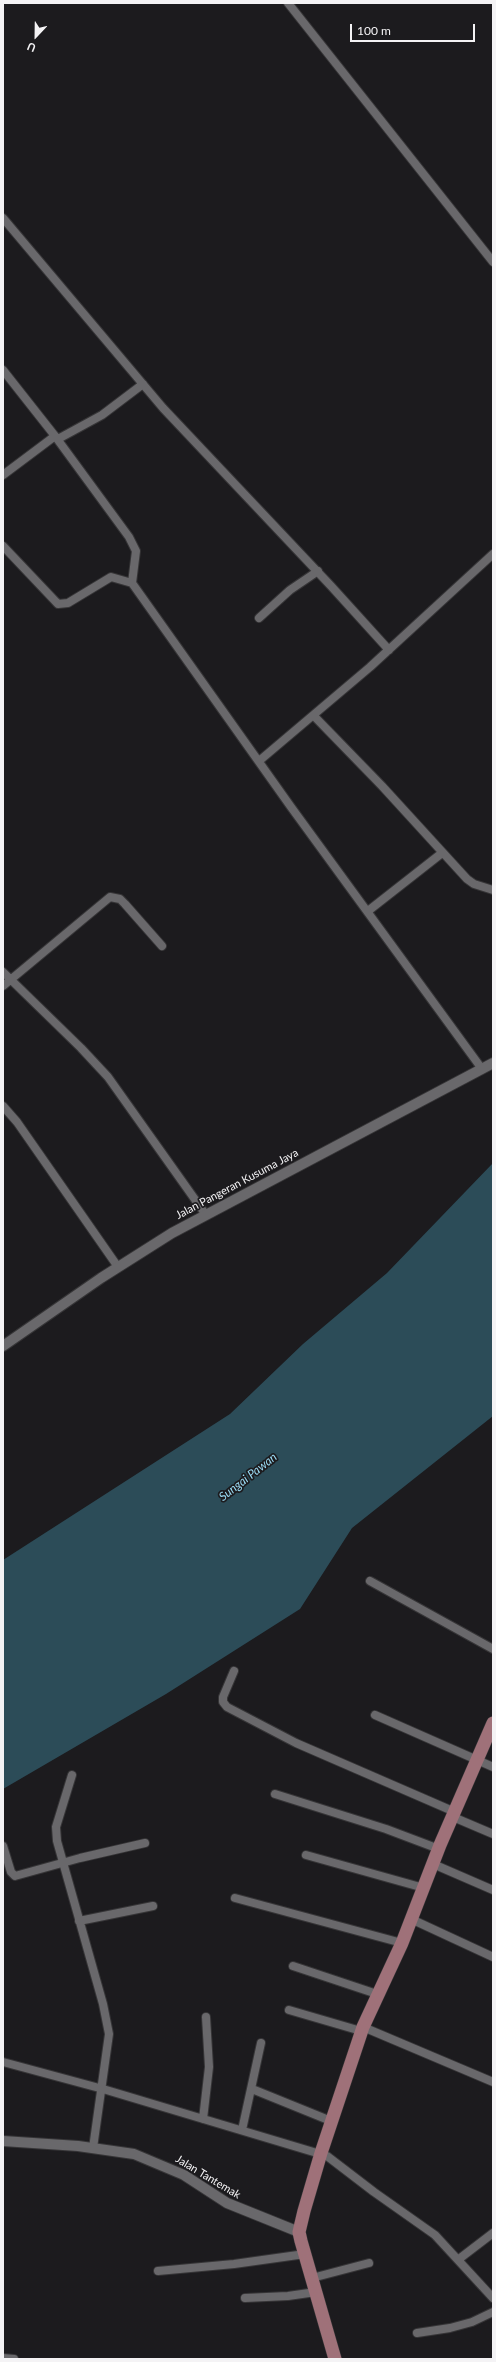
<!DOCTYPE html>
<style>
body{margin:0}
#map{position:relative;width:496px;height:2362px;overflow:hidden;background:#1c1b1e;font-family:Lato,sans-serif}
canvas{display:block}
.frame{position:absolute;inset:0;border:4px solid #f4f3f5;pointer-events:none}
.north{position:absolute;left:16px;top:16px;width:40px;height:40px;-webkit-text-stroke:3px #1c1b1e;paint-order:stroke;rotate:202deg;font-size:11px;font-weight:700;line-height:16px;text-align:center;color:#f4f3f5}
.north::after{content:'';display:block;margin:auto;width:14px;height:18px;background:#f4f3f5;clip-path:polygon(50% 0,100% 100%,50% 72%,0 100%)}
.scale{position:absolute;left:350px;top:24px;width:125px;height:18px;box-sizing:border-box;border:2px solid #f4f3f5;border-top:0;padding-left:5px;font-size:12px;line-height:14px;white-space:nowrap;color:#f4f3f5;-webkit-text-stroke:3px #1c1b1e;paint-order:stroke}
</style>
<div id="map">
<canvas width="496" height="2362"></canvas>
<div class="frame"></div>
<div class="north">U</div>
<div class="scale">100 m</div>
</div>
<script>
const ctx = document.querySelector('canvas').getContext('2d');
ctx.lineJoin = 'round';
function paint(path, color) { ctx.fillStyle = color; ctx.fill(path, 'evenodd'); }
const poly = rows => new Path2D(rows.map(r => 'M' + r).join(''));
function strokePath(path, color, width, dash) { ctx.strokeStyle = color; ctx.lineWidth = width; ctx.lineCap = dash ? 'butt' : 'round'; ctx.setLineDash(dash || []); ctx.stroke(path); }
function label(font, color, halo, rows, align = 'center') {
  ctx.font = font + ' Lato,sans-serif'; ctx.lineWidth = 3.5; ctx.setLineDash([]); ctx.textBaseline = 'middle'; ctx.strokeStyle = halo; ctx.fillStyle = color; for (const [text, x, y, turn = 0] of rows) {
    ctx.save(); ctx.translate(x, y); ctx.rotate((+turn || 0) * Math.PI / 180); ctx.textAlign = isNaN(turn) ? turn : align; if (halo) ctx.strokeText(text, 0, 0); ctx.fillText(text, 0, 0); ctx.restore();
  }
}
paint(poly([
 [493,1163,493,1416,352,1528,300,1609,166,1694,3,1789,3,1560,230,1414,303,1344,387,1273]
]), '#2c4c58');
const minor = poly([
 [288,3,493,262],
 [3,218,163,408,331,586,389,650],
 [3,370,55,436,129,537,136,551,132,583],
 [58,439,102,415,143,384],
 [3,475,55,436],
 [3,546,58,604,68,603,111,577,132,583,291,807,482,1069],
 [259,618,290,590,318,571],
 [314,716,382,786,467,879,474,884,493,890],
 [259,761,370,667,493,554],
 [368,911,442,853],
 [3,972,81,1048,108,1077,206,1215],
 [3,986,110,897,120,899,125,904,162,946],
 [3,1106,17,1122,118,1267],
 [370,1581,493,1649],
 [234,1671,223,1697,223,1702,227,1707,296,1743,455,1812],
 [375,1715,493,1767],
 [72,1775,56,1827,57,1841,103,2004,109,2034,93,2148],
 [275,1794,386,1829,439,1849],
 [453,1817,493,1834],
 [3,1846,11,1872,15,1876,80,1858,145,1843],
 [306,1855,424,1888],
 [433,1864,493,1890],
 [235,1898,402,1943],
 [411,1919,493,1957],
 [79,1921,153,1906],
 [293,1966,377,1994],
 [289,2010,361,2031],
 [363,2027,493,2082],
 [3,2062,103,2089,327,2156,374,2192,435,2235,493,2298],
 [252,2089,331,2121],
 [203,2119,209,2067,206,2017],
 [242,2130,261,2043],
 [459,2259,493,2233],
 [158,2271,234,2264,305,2254],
 [312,2278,369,2263],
 [245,2298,288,2296,316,2292],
 [417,2333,450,2328,472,2322,493,2312],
 [3,2358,14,2359]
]);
const tertiary = poly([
 [3,1346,101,1278,172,1233,493,1063],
 [3,2141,78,2146,134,2154,184,2175,227,2203,299,2232]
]);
const primary = poly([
 [335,2359,301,2241,299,2232,304,2211,321,2153,363,2027,402,1943,440,1845,493,1723]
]);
strokePath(minor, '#363537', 10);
strokePath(tertiary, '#363537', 12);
strokePath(primary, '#363537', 14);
strokePath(minor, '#69686b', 8);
strokePath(tertiary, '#69686b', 10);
strokePath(primary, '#9f7179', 13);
label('11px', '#f4f3f5', '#1c1b1e', [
 ["Jalan Pangeran Kusuma Jaya",237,1184,-28],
 ["Jalan Tantemak",208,2177,31]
]);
label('italic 12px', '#9bdbf4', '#1c1b1e', [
 ["Sungai Pawan",248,1477,-38]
]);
</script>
